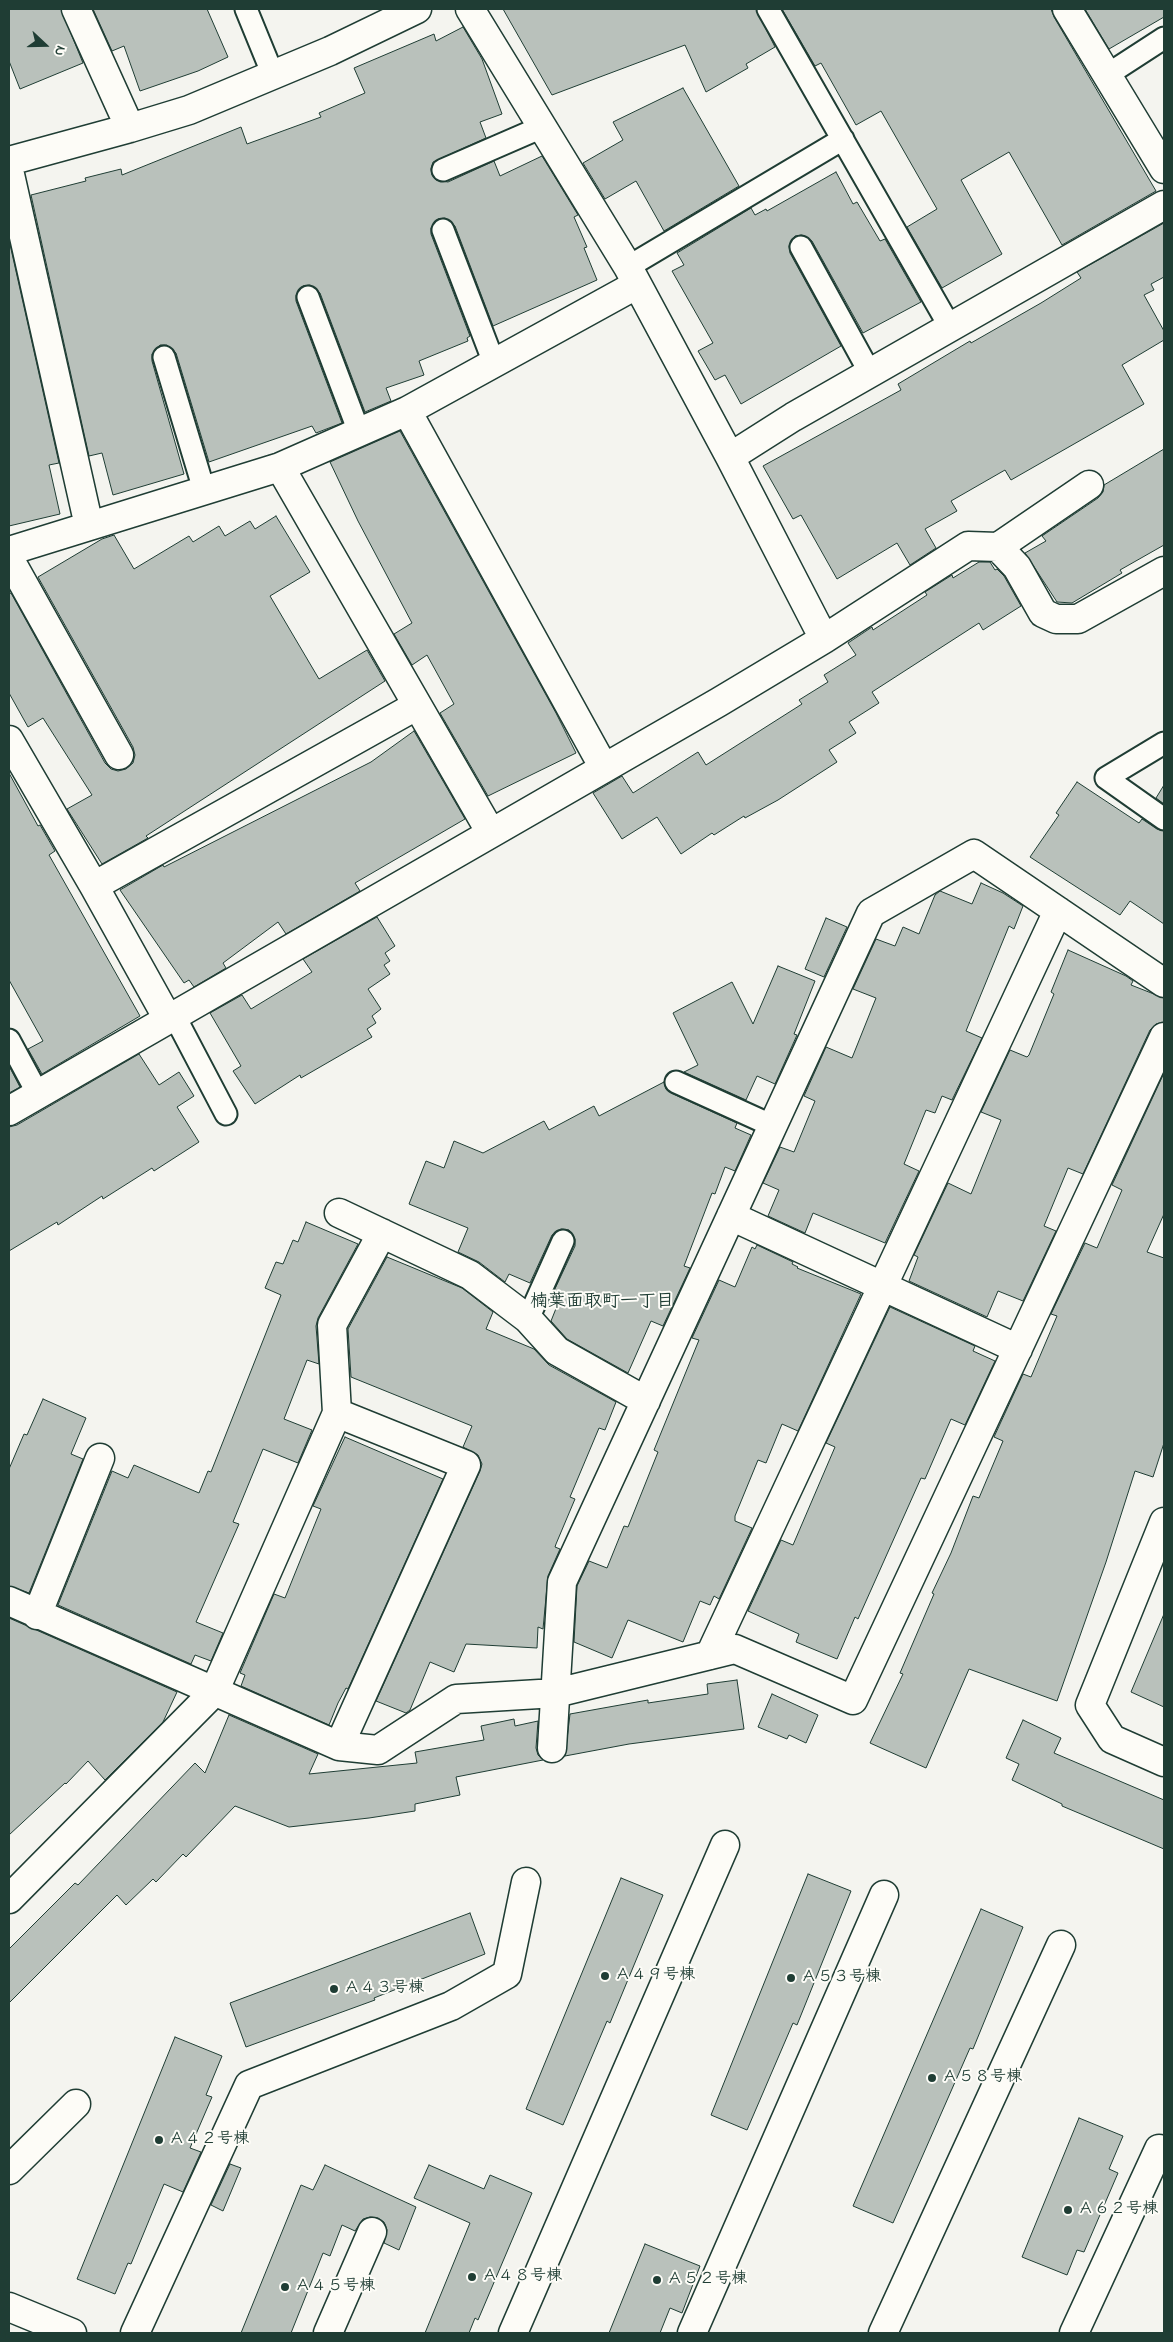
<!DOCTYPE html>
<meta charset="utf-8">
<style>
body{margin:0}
#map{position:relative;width:1173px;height:2342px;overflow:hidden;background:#f4f4ef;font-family:"Indie Flower",sans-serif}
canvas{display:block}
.frame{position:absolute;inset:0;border:10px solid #1f3d34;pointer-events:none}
.north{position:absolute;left:20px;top:20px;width:50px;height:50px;-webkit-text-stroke:4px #fdfcf7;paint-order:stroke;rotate:111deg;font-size:14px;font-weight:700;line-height:20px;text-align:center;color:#1f3d34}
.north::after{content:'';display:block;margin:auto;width:18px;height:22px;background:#1f3d34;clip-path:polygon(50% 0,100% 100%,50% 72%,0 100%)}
</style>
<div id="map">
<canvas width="1173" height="2342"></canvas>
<div class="frame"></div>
<div class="north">N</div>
</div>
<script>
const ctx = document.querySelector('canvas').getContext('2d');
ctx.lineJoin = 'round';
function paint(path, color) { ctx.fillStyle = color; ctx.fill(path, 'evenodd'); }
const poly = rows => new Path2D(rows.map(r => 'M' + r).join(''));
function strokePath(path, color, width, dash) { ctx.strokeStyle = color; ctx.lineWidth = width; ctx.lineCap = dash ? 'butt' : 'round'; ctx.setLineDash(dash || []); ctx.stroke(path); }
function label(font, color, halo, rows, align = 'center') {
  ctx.font = font + ' "Indie Flower","Klee One",sans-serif'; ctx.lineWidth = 4; ctx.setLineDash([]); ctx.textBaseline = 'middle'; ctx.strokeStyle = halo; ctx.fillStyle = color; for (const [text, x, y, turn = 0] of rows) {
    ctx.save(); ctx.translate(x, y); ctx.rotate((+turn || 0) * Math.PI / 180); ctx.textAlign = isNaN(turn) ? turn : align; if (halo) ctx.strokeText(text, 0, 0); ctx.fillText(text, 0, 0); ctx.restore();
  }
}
const building = poly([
 [9,9,61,9,83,63,20,89,9,61,9,9],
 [93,9,207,9,228,57,198,71,140,91,124,46,112,51,93,9],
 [503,9,756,9,775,47,746,64,748,68,706,92,685,45,552,95,503,9],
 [782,9,1051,9,1054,17,1156,191,1062,245,1009,152,961,180,1002,254,942,288,907,227,937,209,881,111,856,125,821,63,815,66,782,9],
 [1085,9,1164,9,1164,17,1109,49,1085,9],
 [463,27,482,59,502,114,480,122,486,138,433,162,431,169,432,175,436,180,448,182,494,161,500,176,542,156,578,215,574,217,587,247,584,248,597,280,493,326,455,226,445,218,438,219,431,228,431,234,470,336,467,338,468,341,419,361,424,375,386,388,391,401,365,412,320,293,310,285,303,286,296,295,296,301,342,423,316,433,312,426,209,462,176,353,167,345,160,345,152,354,152,361,184,474,113,495,102,453,89,456,31,195,86,181,85,178,121,169,122,175,241,127,247,144,321,117,319,113,365,93,354,68,434,34,436,41,463,27],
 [683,88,739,186,664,231,636,181,605,199,583,163,623,140,613,122,683,88],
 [836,172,853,204,857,202,880,241,885,239,921,302,863,333,812,241,802,235,795,236,789,246,790,253,841,346,741,404,725,375,715,380,698,351,713,343,672,271,684,265,677,253,751,208,755,215,766,209,767,211,836,172],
 [1164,223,1164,277,1151,284,1154,290,1144,295,1164,331,1164,340,1122,365,1144,404,1011,480,1005,470,951,501,957,511,925,529,936,548,910,565,897,543,837,579,801,515,793,519,763,466,901,390,898,384,970,341,971,343,1041,303,1081,278,1077,272,1164,223],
 [9,240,59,463,49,465,60,514,9,526,9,240],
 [400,431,556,713,576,753,488,796,440,713,454,704,427,655,412,665,394,634,412,623,358,521,330,462,400,431],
 [1164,449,1164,545,1120,570,1122,573,1072,603,1057,602,1025,553,1046,541,1042,536,1098,498,1103,492,1104,485,1164,449],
 [276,516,310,572,270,596,319,679,367,650,385,681,146,836,148,838,102,864,67,809,92,795,43,718,28,727,9,693,9,594,11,593,105,763,111,769,118,771,126,769,133,763,135,755,133,747,38,577,102,539,114,535,134,569,189,536,193,542,219,526,225,536,250,521,255,529,276,516],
 [979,562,990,562,995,570,997,569,1004,576,1021,606,983,630,979,623,872,692,879,703,849,722,856,733,829,750,837,762,778,800,745,818,744,816,714,835,712,833,681,854,657,817,622,839,593,793,622,776,633,793,698,752,706,765,802,704,799,700,828,682,824,675,856,655,848,643,872,627,873,630,927,595,925,592,952,575,953,578,979,562],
 [414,731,465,819,355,883,360,891,286,934,278,922,223,963,226,968,194,987,189,980,184,983,120,890,163,865,164,867,371,762,414,731],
 [9,773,38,826,40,825,55,851,49,855,140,1016,42,1074,28,1049,43,1041,9,980,9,773],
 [1077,782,1139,823,1142,819,1157,829,1164,831,1164,924,1130,901,1120,915,1030,857,1059,815,1056,813,1077,782],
 [1164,785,1164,804,1156,798,1164,785],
 [981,883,1003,893,1023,906,1014,929,1009,926,966,1031,982,1038,952,1100,942,1096,935,1113,926,1110,904,1164,919,1171,885,1243,813,1213,805,1233,768,1216,779,1190,763,1183,780,1147,794,1152,815,1101,804,1096,826,1047,852,1058,876,998,853,989,876,939,895,946,903,927,919,934,935,895,940,891,972,904,981,883],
 [377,917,395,946,385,953,390,961,384,965,390,974,368,989,381,1009,372,1016,376,1023,367,1029,372,1037,301,1078,300,1075,255,1104,233,1071,241,1066,210,1013,242,995,251,1009,312,972,303,959,377,917],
 [826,918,847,927,824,977,805,969,826,918],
 [1068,950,1126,976,1133,981,1131,985,1164,998,1164,1022,1156,1024,1150,1030,1083,1174,1068,1168,1044,1226,1056,1231,1023,1301,998,1291,987,1317,909,1281,918,1257,914,1255,948,1183,971,1194,1001,1120,981,1112,1010,1050,1027,1057,1029,1055,1054,994,1051,992,1068,950],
 [778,966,815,981,794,1034,797,1035,775,1084,757,1076,746,1100,684,1072,698,1065,673,1013,732,982,753,1024,778,966],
 [139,1054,159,1085,179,1072,194,1096,177,1107,199,1142,154,1171,152,1168,103,1199,102,1196,58,1225,57,1222,9,1251,9,1127,17,1125,139,1054],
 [9,1066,20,1087,9,1093,9,1066],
 [1164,1073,1164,1214,1147,1252,1164,1258,1164,1443,1153,1477,1135,1471,1106,1562,1057,1701,969,1669,926,1768,870,1743,903,1674,900,1673,934,1594,932,1593,951,1553,973,1496,979,1498,1003,1441,994,1437,1023,1374,1031,1377,1057,1316,1051,1314,1085,1243,1097,1248,1122,1190,1112,1185,1164,1073],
 [664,1082,666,1089,671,1093,737,1123,735,1128,751,1135,735,1171,725,1167,715,1194,712,1193,684,1266,690,1268,663,1326,651,1321,628,1373,567,1339,551,1321,561,1296,553,1293,575,1246,575,1239,569,1230,561,1229,552,1235,530,1283,509,1274,505,1282,479,1262,458,1252,468,1228,409,1204,426,1161,444,1168,454,1141,483,1153,544,1121,549,1130,594,1106,599,1116,664,1082],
 [306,1222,358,1244,318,1318,316,1326,319,1364,307,1360,284,1419,312,1430,298,1463,263,1449,233,1522,239,1524,196,1622,223,1633,211,1661,195,1655,191,1664,58,1605,112,1471,128,1478,134,1465,199,1493,208,1471,211,1472,281,1295,265,1288,276,1262,283,1264,293,1240,298,1242,306,1222],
 [757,1245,793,1262,792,1264,798,1267,797,1268,861,1294,798,1431,782,1424,766,1463,758,1460,735,1516,735,1521,752,1528,719,1599,714,1596,710,1605,700,1601,683,1642,628,1620,612,1658,574,1642,577,1586,589,1561,607,1568,624,1526,628,1527,658,1452,654,1450,699,1340,692,1338,719,1280,735,1287,752,1247,755,1249,757,1245],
 [387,1257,462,1288,493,1312,486,1329,534,1349,549,1365,616,1402,605,1430,599,1428,570,1497,575,1499,556,1544,555,1547,560,1549,548,1576,543,1629,538,1627,537,1648,466,1644,454,1672,430,1662,410,1710,406,1713,376,1701,480,1471,482,1464,478,1455,463,1447,472,1426,351,1377,348,1329,387,1257],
 [890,1307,975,1346,973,1351,995,1361,965,1425,951,1419,925,1479,921,1478,858,1619,855,1617,837,1659,796,1642,799,1634,748,1611,781,1540,793,1545,835,1447,826,1443,890,1307],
 [43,1399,86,1418,71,1454,83,1459,29,1593,9,1586,9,1469,24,1434,27,1435,43,1399],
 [345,1437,443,1479,348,1689,346,1688,338,1703,329,1725,241,1686,245,1675,240,1673,274,1594,285,1598,321,1509,313,1506,345,1437],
 [1164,1614,1164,1707,1131,1692,1164,1614],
 [9,1618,177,1692,163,1722,105,1780,88,1761,66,1784,65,1783,9,1835,9,1618],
 [737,1680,744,1729,629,1744,565,1756,570,1714,648,1700,648,1703,708,1694,707,1684,737,1680],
 [772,1694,818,1715,806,1743,789,1735,787,1739,758,1727,772,1694],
 [229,1715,318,1754,309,1774,417,1763,415,1752,484,1740,481,1726,514,1719,515,1726,538,1721,536,1748,538,1755,543,1760,456,1777,460,1795,415,1804,415,1811,369,1818,289,1827,235,1806,186,1857,183,1854,156,1882,153,1879,126,1905,117,1895,9,2003,9,1949,75,1883,78,1885,195,1763,205,1773,229,1715],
 [1023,1720,1061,1738,1054,1753,1164,1800,1164,1849,1062,1806,1062,1804,1012,1780,1019,1764,1006,1758,1023,1720],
 [808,1874,851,1891,797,2025,793,2023,747,2130,711,2115,808,1874],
 [621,1878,663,1895,610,2023,607,2021,563,2125,526,2109,621,1878],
 [981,1909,1023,1927,973,2049,970,2048,893,2223,853,2206,981,1909],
 [470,1913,485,1954,374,1998,375,2000,246,2047,230,2003,470,1913],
 [175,2037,222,2056,206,2095,212,2097,190,2148,201,2152,183,2192,164,2184,131,2264,128,2263,115,2294,77,2279,175,2037],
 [1079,2118,1123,2136,1109,2169,1118,2173,1084,2252,1077,2250,1067,2275,1022,2257,1079,2118],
 [230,2164,241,2168,223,2211,211,2205,230,2164],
 [325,2165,416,2207,399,2250,384,2243,387,2230,384,2222,378,2218,370,2217,363,2219,355,2231,342,2225,330,2256,323,2253,291,2333,241,2333,301,2185,313,2190,325,2165],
 [429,2165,484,2189,490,2175,532,2193,478,2320,475,2318,469,2333,425,2333,470,2223,414,2198,429,2165],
 [645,2244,700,2266,682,2313,670,2308,660,2333,609,2333,645,2244]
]);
paint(building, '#b9c1bb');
strokePath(building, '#1f3d34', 1);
const service = poly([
 [246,9,273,75],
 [768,9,950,327],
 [1107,75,1164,38],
 [443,170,542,127],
 [443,230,494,363],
 [801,247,870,373],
 [628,267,843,139],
 [308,297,359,432],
 [164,357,204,490],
 [1164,743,1106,778,1164,819],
 [174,1015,226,1114],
 [9,1040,38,1094],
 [676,1082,773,1126],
 [528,1319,563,1241]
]);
const minor = poly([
 [76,9,130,128],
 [470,9,628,267,730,457,824,639],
 [1067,9,1164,169],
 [9,161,130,128,189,110,330,51,417,9],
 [9,170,89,526],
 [407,411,604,768],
 [730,457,793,417,1164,205],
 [280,467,491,833],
 [998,547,1089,485],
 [9,551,280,467,407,411,636,285],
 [9,558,119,755],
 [9,740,94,886,168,1019],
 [94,886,416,706],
 [9,1111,719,702,824,639,968,546,998,547,1017,567,1043,613,1056,619,1078,619,1164,571],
 [339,1213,470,1275,528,1319,557,1351,646,1401],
 [731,1216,1018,1349],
 [337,1413,466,1465,339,1746],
 [1164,1522,1090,1705,1112,1739,1164,1762],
 [9,1601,339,1746,378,1750,456,1699,556,1693,735,1649,853,1700,1164,1037],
 [37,1615,100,1458],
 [710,1655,1058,911],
 [552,1748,562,1582,871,913,974,854,1164,983],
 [9,1899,214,1692,337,1413,332,1325,382,1233],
 [9,2170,76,2104],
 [9,2307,72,2333],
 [135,2333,249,2085,451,2006,507,1974,526,1882],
 [328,2333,372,2232],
 [513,2333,725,1845],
 [692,2333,884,1895],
 [883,2333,1061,1945],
 [1074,2333,1159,2149]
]);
strokePath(service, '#1f3d34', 25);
strokePath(minor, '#1f3d34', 31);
strokePath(service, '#fdfcf7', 21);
strokePath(minor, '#fdfcf7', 28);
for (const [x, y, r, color] of [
 [605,1976,5,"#1f3d34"],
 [791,1978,5,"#1f3d34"],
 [334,1989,5,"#1f3d34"],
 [932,2078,5,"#1f3d34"],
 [159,2140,5,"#1f3d34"],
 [1068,2210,5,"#1f3d34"],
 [472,2277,5,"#1f3d34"],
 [657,2280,5,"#1f3d34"],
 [285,2287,5,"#1f3d34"]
]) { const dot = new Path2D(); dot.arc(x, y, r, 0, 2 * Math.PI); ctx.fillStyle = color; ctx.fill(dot); strokePath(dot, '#fdfcf7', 2); }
label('bold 16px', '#1f3d34', '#fdfcf7', [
 ["Ａ４９号棟",615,1976],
 ["Ａ５３号棟",801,1978],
 ["Ａ４３号棟",344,1989],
 ["Ａ５８号棟",942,2078],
 ["Ａ４２号棟",169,2140],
 ["Ａ６２号棟",1078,2210],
 ["Ａ４８号棟",482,2277],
 ["Ａ５２号棟",667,2280],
 ["Ａ４５号棟",295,2287]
], 'left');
label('bold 18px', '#1f3d34', '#fdfcf7', [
 ["楠葉面取町一丁目",602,1303]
]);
</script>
